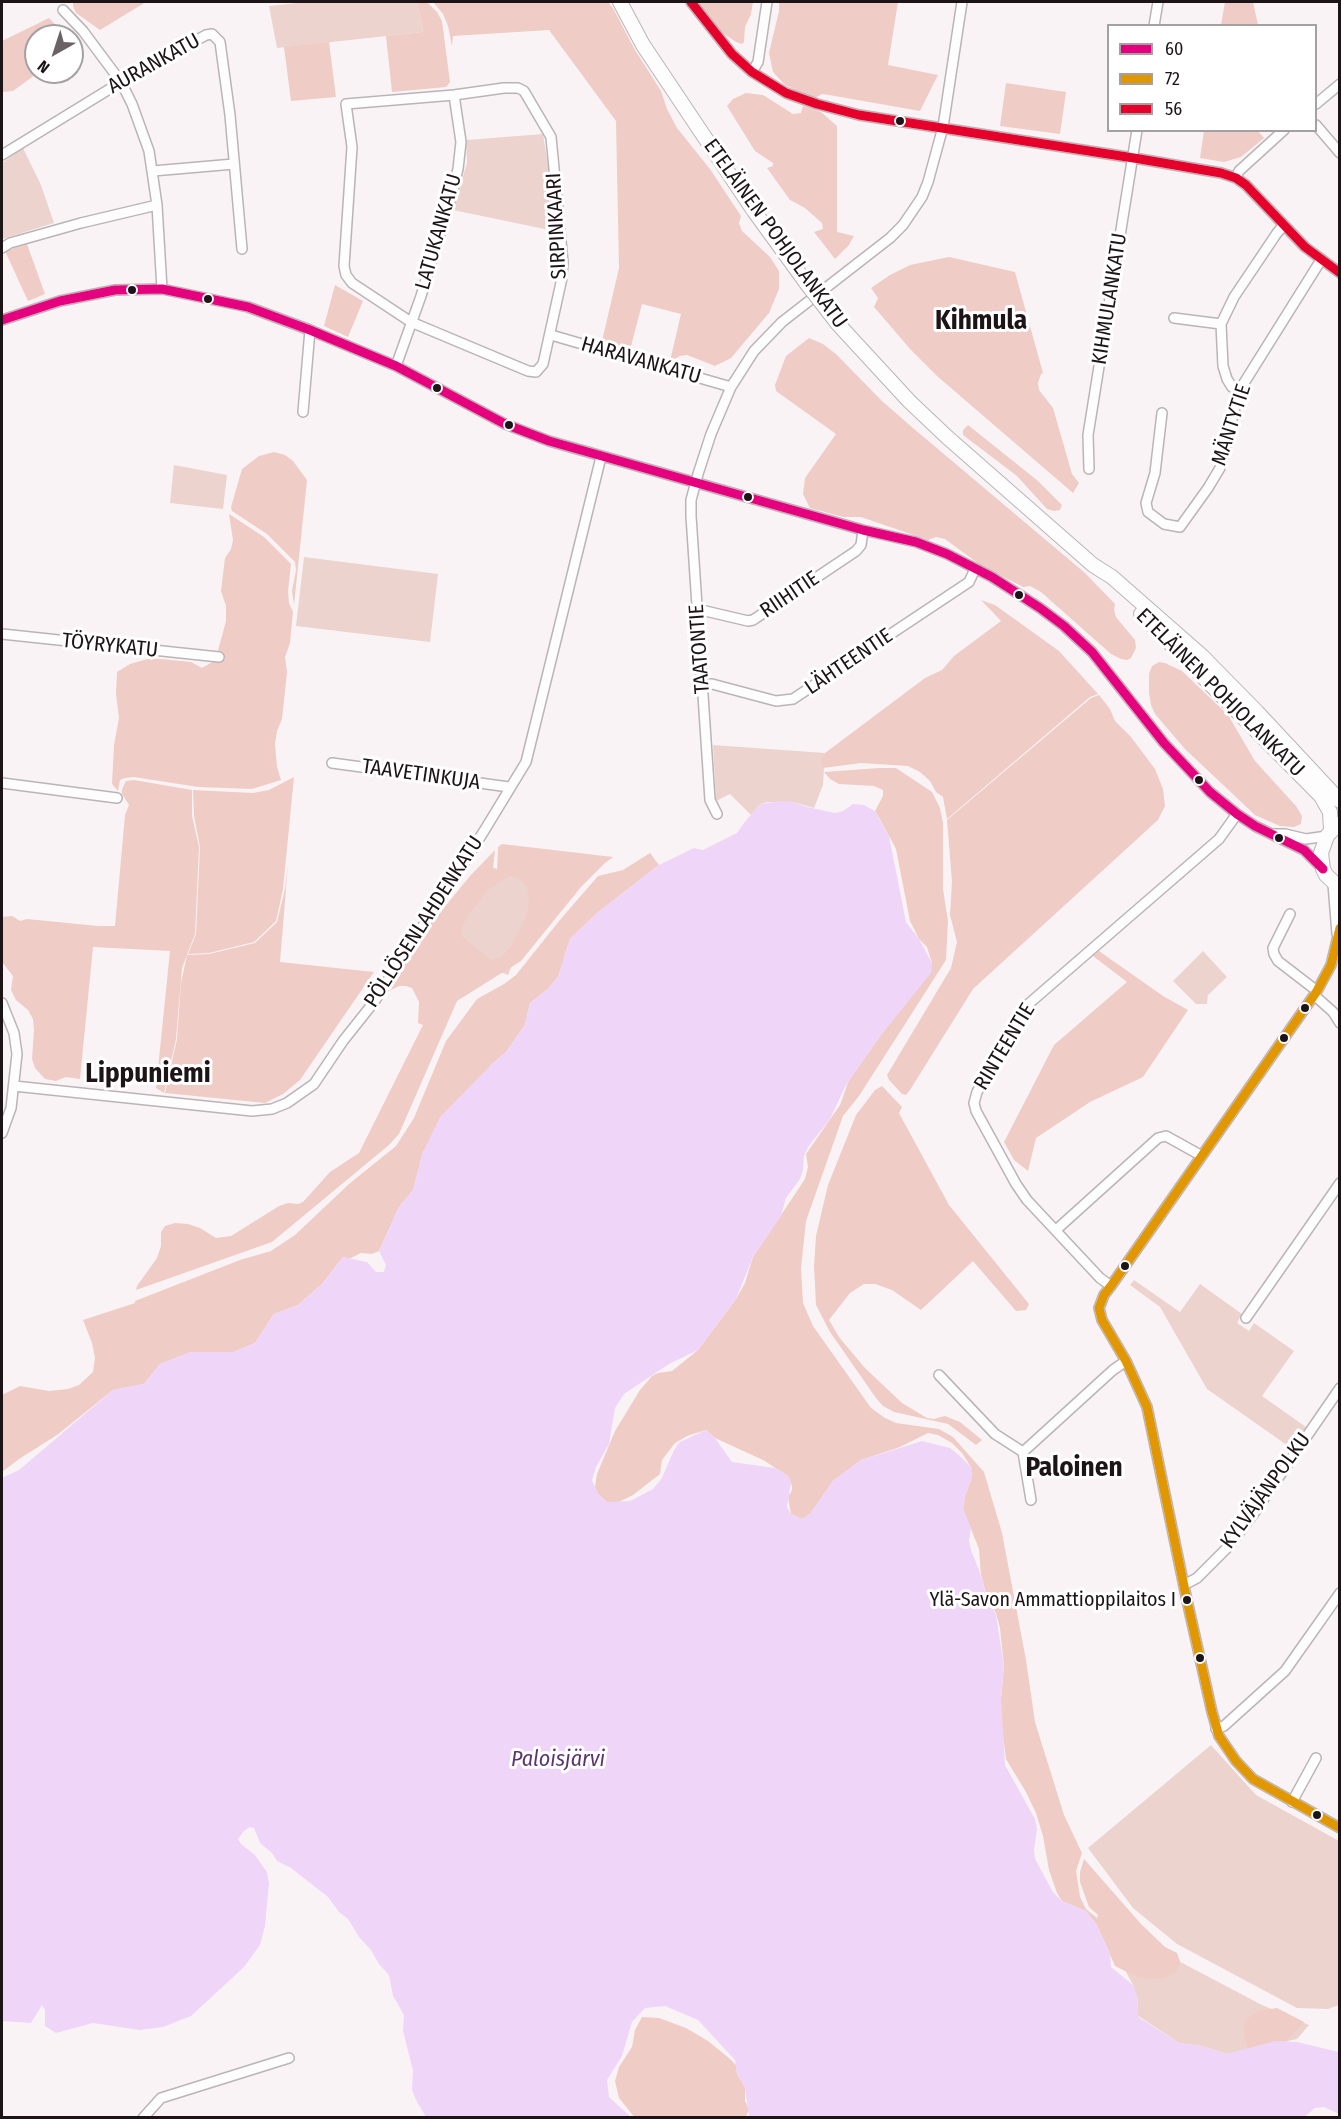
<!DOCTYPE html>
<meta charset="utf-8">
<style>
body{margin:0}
#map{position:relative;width:1341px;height:2119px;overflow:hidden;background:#faf3f5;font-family:"Fira Sans Condensed",sans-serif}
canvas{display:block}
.frame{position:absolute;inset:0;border:3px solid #1c1417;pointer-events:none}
.legend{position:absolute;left:1107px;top:24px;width:210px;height:108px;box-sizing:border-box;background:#fff;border:2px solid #a4a1a2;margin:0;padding:8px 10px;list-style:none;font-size:18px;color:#1c1417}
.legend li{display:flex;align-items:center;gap:12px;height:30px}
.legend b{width:30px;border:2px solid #a4a1a2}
.north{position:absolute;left:24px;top:24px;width:60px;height:60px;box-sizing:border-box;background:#fff;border:2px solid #a4a1a2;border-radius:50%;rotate:219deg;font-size:16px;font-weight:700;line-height:24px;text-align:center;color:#1c1417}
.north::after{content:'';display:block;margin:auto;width:21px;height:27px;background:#6a6265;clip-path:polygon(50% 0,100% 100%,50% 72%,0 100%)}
</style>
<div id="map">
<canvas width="1341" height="2119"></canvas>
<div class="frame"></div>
<ul class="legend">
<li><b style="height:8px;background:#e5007d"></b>60</li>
<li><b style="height:8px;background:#e19702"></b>72</li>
<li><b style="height:8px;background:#e4002b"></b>56</li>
</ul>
<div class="north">N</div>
</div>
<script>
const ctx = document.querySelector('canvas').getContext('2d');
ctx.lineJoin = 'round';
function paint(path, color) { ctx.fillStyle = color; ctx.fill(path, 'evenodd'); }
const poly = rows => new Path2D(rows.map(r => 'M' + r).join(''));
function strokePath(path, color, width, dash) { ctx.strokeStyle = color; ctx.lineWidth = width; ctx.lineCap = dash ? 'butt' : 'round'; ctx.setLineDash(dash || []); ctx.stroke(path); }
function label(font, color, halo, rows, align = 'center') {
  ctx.font = font + ' "Fira Sans Condensed",sans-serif'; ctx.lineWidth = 6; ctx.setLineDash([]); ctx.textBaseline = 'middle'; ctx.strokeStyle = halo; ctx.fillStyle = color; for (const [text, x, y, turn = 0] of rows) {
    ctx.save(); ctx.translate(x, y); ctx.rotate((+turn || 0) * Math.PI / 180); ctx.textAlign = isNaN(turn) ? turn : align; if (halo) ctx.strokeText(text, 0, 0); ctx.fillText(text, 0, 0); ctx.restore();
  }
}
paint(poly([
 [308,2,417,2,423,32,277,48,269,6],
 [543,134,550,178,554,231,453,210,467,163,466,140],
 [23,148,41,185,54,223,2,239,2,163],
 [174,465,227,475,223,509,170,503],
 [304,557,438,574,430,642,296,626],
 [713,745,825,753,823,785,814,808,793,802,768,802,760,804,751,815,730,794,716,801],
 [486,865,546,886,508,975,449,953],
 [1203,951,1227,977,1208,995,1207,1004,1196,1004,1173,981],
 [1134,1280,1180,1312,1200,1284,1242,1314,1237,1323,1249,1331,1254,1323,1294,1351,1262,1396,1306,1427,1291,1448,1207,1389,1160,1307,1130,1285],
 [1211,1745,1256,1795,1339,1841,1339,2005,1328,2009,1297,2008,1177,1944,1133,1908,1088,1848],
 [1100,1924,1150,1946,1262,2005,1309,2025,1297,2039,1227,2054,1201,2046,1179,2043,1137,2015,1138,2000,1133,1985]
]), '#ecd3ce');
paint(poly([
 [73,2,146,2,100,30,76,13,73,6],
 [417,2,427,2,437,12,442,21,450,82,446,87,392,92,386,36,423,32],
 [433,2,608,2,613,8,635,50,661,91,667,109,677,128,710,169,741,216,739,223,742,231,770,257,779,271,779,289,769,313,731,358,715,366,687,355,680,356,670,361,681,314,642,304,630,350,602,341,619,268,616,121,549,30,453,36,452,46,448,26,443,14],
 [697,2,753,2,751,14,745,27,744,42,742,44,736,42,715,28],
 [779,2,898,2,888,65,938,75,920,111,829,95,822,94,815,98,810,97,785,85,773,72,769,53,779,11],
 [1225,2,1253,2,1258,25,1221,25],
 [49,18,66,36,36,36,36,72,39,72,13,91,2,92,2,41],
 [329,42,336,97,291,101,284,47],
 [1006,83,1066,92,1060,134,1000,126],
 [746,93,763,95,793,114,801,113,803,106,821,112,837,126,837,232,854,236,849,245,835,259,814,232,823,229,822,223,805,208,790,200,767,168,773,166,773,163,755,151,727,106,733,99],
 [1204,131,1258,131,1264,138,1241,157,1224,162,1200,158],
 [27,244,45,294,28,301,5,251],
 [949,257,1015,272,1043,373,1041,374,1038,383,1039,390,1053,408,1072,474,1079,483,1073,493,937,376,911,350,874,307,878,298,871,288,890,275,910,265],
 [335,285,363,301,348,337,324,326],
 [809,338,823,344,837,355,882,401,913,428,1085,573,1115,604,1114,610,1116,617,1135,640,1136,648,1131,658,1127,660,1121,659,1111,654,1041,592,1030,586,1023,587,979,564,945,539,936,537,928,540,861,517,843,517,810,508,803,494,805,478,836,434,776,391,775,385,786,356],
 [968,425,1038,481,1062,505,1060,510,1054,511,1047,509,1017,476,963,435,963,430],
 [274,452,285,455,293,461,307,480,294,605,292,591,296,570,295,562,267,534,232,511,231,507,242,469,259,456],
 [229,514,264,537,291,564,288,591,289,603,293,612,290,643,285,657,287,672,282,719,277,731,275,744,277,767,281,780,252,789,198,787,134,777,125,778,120,780,118,791,112,784,114,745,119,718,116,694,117,672,130,664,151,658,191,662,202,668,214,661,222,662,224,659,223,655,217,654,226,621,226,606,221,591,225,558,231,549,233,540],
 [981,600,995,605,1059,651,1098,694,1090,697,947,819,943,797,936,792,930,781,920,772,908,766,861,763,823,768,821,762,825,753,925,678,942,670,954,656,1001,621],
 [1159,662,1165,663,1182,671,1228,715,1255,761,1296,806,1302,816,1301,824,1294,827,1280,826,1255,815,1185,749,1155,714,1151,705,1149,693,1149,674,1152,666],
 [1099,695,1110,709,1115,721,1131,737,1155,769,1163,789,1165,806,1158,820,973,989,910,1090,906,1095,902,1094,889,1080,887,1075,951,968,957,942,950,915,952,882,947,820,1091,698],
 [879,768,896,768,932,792,940,808,943,823,943,889,948,921,946,960,859,1096,843,1116,806,1221,801,1268,803,1303,813,1326,871,1408,885,1418,896,1423,939,1429,953,1437,984,1472,1002,1533,1026,1660,1035,1722,1064,1815,1082,1853,1076,1871,1080,1897,1086,1909,1097,1918,1098,1915,1089,1907,1080,1882,1080,1872,1084,1859,1141,1924,1165,1947,1177,1953,1180,1961,1178,1970,1169,1976,1160,1979,1139,1978,1115,1966,1097,1925,1086,1911,1062,1901,1057,1893,1049,1870,1043,1836,1036,1813,1026,1792,1006,1759,1001,1721,1001,1698,1004,1667,1000,1628,996,1613,987,1597,981,1575,979,1549,963,1509,965,1496,972,1477,971,1467,962,1453,952,1443,938,1435,928,1433,900,1447,861,1460,833,1481,810,1514,802,1519,791,1514,788,1497,792,1490,792,1486,788,1476,763,1460,715,1438,706,1430,687,1436,675,1443,662,1460,660,1474,633,1495,617,1503,607,1502,598,1494,595,1487,597,1474,615,1431,640,1390,652,1376,658,1373,672,1371,698,1350,736,1299,745,1283,753,1257,805,1179,808,1167,806,1154,840,1105,849,1080,932,963,927,947,919,939,910,921,896,849,881,821,875,811,883,796,883,790,874,786,839,784,830,779,824,772],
 [294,777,283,889,276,921,254,942,209,953,188,954,196,934,200,847,194,816,193,790,253,793,269,790],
 [134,780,192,790,192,816,199,847,195,934,182,968,176,1039,164,1093,156,1088,170,951,93,947,80,1079,66,1077,56,1081,45,1079,35,1068,32,1059,34,1030,33,1019,28,1010,16,1000,11,990,13,976,2,962,2,917,12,916,20,921,27,919,98,926,115,926,125,815,129,805,122,794,122,789,126,781],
 [502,844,613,857,605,863,581,887,521,961,457,1001,399,1134,389,1145,272,1242,136,1290,137,1286,157,1258,161,1246,161,1232,165,1226,175,1223,188,1224,200,1228,216,1238,231,1236,279,1206,288,1203,298,1204,303,1202,330,1172,359,1153,423,1025,418,1023,419,1002,412,988,406,986,399,986,383,994,425,931,470,876,495,850,493,869,497,871,498,847],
 [510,876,520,879,527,886,529,905,525,919,510,948,501,958,491,960,462,937,461,928,471,911,489,889,503,879],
 [650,853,659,865,597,913,570,939,558,977,548,989,530,1003,525,1025,506,1052,491,1065,423,1152,413,1190,399,1207,379,1251,372,1254,361,1253,349,1259,343,1257,322,1284,298,1305,274,1314,255,1343,234,1352,191,1352,160,1364,144,1384,113,1390,57,1435,19,1459,2,1472,2,1395,20,1386,49,1391,68,1389,79,1385,93,1372,95,1358,92,1343,83,1320,135,1303,135,1301,240,1260,271,1251,295,1235,349,1184,396,1146,414,1118,446,1041,477,999,504,984,516,975,559,921,598,876,623,870],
 [288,864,280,962,374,972,300,1080,283,1094,265,1103,165,1093,177,1039,181,983,187,955,209,954,255,943,277,922,285,889],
 [1099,951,1163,996,1188,1010,1143,1077,1090,1102,1036,1138,1028,1171,1014,1160,1004,1142,1054,1045,1127,982,1093,956],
 [882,1086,902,1107,899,1113,949,1205,1029,1304,1026,1310,1016,1311,973,1261,921,1310,892,1290,875,1284,864,1284,850,1293,829,1320,839,1337,864,1367,902,1403,927,1418,934,1419,945,1416,960,1422,982,1440,976,1445,948,1424,894,1412,883,1406,876,1398,830,1332,816,1305,814,1266,816,1236,828,1185,856,1115,875,1090],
 [1277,2008,1304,2022,1284,2044,1248,2049,1244,2034,1244,2025,1248,2018,1259,2011],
 [642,2017,659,2018,686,2028,708,2041,729,2058,736,2065,737,2074,745,2087,745,2101,749,2109,746,2117,635,2118,619,2098,615,2081,619,2067,632,2047,635,2030]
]), '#efccc5');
paint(poly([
 [781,801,793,802,807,807,835,813,843,811,853,804,864,805,875,811,889,836,906,922,919,939,932,963,931,973,878,1039,845,1087,830,1119,808,1147,804,1156,803,1170,800,1179,786,1198,781,1216,753,1257,736,1299,698,1350,669,1364,624,1394,615,1408,609,1444,596,1467,592,1480,598,1494,607,1502,630,1501,653,1489,662,1478,674,1450,680,1442,706,1430,715,1438,732,1462,775,1468,788,1476,791,1482,787,1507,791,1514,802,1519,810,1514,833,1481,861,1460,922,1441,950,1448,960,1456,971,1467,972,1477,965,1496,963,1509,971,1528,969,1541,971,1550,979,1570,987,1597,996,1615,1004,1667,1001,1698,1005,1765,1035,1819,1037,1829,1034,1850,1035,1859,1053,1892,1062,1901,1086,1911,1097,1925,1110,1953,1111,1967,1133,1985,1138,2000,1137,2015,1140,2018,1179,2043,1201,2046,1227,2054,1275,2041,1297,2042,1339,2052,1339,2114,1324,2107,1315,2108,1303,2118,749,2117,745,2088,737,2074,735,2060,698,2020,665,2006,645,2008,632,2022,622,2056,607,2080,609,2097,631,2117,426,2117,417,2102,412,2090,413,2071,403,2031,404,2015,393,1996,389,1975,379,1964,371,1950,359,1937,348,1919,339,1912,328,1897,291,1868,277,1861,272,1853,260,1843,254,1828,250,1827,244,1831,238,1839,241,1844,255,1855,267,1872,269,1883,265,1926,260,1945,244,1967,191,2016,163,2027,140,2030,93,2023,56,2033,45,2026,45,2010,42,2005,31,2023,2,2021,2,1478,19,1470,113,1390,144,1384,160,1364,191,1352,234,1352,255,1343,274,1314,298,1305,322,1284,343,1257,367,1262,376,1272,384,1272,386,1265,379,1251,399,1207,413,1190,423,1152,440,1117,491,1065,506,1052,525,1025,530,1003,548,989,558,977,570,939,597,913,659,865,694,848,703,850,737,833,744,823,760,804]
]), '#efd6f8');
const street = poly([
 [691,2,732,54,752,72,786,93,817,104,859,115,1140,159,1221,173,1236,178,1246,185,1305,247,1340,273],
 [63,10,83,31,121,82,132,104,149,151,157,205,162,289],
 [1154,26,1158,2],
 [752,72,758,62,767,2],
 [504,88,518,88,524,91,551,137,563,262,562,278,543,364,536,372,528,371,411,322,352,283,346,275,344,266,352,147,346,104,454,95,504,88],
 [1316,104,1340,84],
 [1316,125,1340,153],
 [2,155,121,82,206,35,212,34,220,42,230,115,242,249],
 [153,171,234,164],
 [1236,178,1239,171,1284,130],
 [2,248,10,243,81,223,157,205],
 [1174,318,1221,324],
 [2,320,60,301,115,290,162,289,248,307,310,330,396,366,505,424,549,441,863,530,916,542,947,554,992,577,1040,608,1064,626,1092,652,1164,743,1210,792,1237,814,1255,826,1304,850,1323,869],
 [551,335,731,387],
 [396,366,421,296,450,201,458,169,461,142,454,95],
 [1239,391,1232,387,1227,379,1223,366,1221,324,1234,297,1277,233,1283,226],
 [303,412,310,330],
 [1162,413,1155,473,1146,503,1148,512,1164,524,1180,527,1208,488,1220,468,1239,391,1321,260],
 [1089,469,1088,435,1137,130],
 [697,609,748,621,753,620,856,551,861,545,863,530],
 [2,634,219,657],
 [703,684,712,684,776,701,793,699,969,582,975,569],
 [332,763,509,787],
 [2,783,117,798],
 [717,814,710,800,691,516,691,500,698,474,711,434,731,387,754,351,782,322,890,238,903,225,922,197,928,182,943,127,962,2],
 [1274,834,1285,834,1306,839,1327,836],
 [1333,884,1337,934],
 [1290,914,1273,948,1274,954,1278,961,1317,991],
 [1340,928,1331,965,1317,991,1111,1286,1104,1295,1099,1308,1102,1320,1126,1361,1147,1407,1186,1596,1212,1712,1219,1736,1236,1761,1253,1779,1340,1828],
 [1314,995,1333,1012,1340,1023],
 [2,1003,14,1033,17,1054,11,1108,2,1133],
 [14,1086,252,1111,272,1109,287,1103,314,1084,343,1041,374,1002,484,831,526,762,601,457],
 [1056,1230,1158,1138,1166,1136,1202,1156],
 [1111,1286,1100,1278,1027,1200,1016,1184,976,1111,974,1103,977,1092,1025,1007,1219,839,1237,814],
 [1246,1318,1340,1183],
 [939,1375,995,1434,1023,1452,1031,1500],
 [1023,1452,1113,1370,1126,1361],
 [1184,1585,1197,1578,1228,1547,1254,1513,1340,1388],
 [1216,1729,1224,1726,1285,1671,1340,1593],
 [1292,1802,1316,1758],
 [143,2118,161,2098,289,2058]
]);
const secondary = poly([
 [620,2,643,45,754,211,807,284],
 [838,324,909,401,947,437,1093,565,1112,577,1202,656,1257,712,1340,801],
 [1141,614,1321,796,1330,812,1331,830],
 [1338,824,1327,836,1321,853,1323,869,1326,875,1340,888]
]);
strokePath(street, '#bbb4b7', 12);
strokePath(secondary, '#bbb4b7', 16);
strokePath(street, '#fefdfe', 9);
strokePath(secondary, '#fefdfe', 14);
const secondaryBridge = poly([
 [807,284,838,324]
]);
strokePath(secondaryBridge, '#bbb4b7', 16, []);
strokePath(secondaryBridge, '#fefdfe', 14);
strokePath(poly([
 [2,320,60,301,115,290,162,289,248,307,310,330,396,366,505,424,549,441,863,530,916,542,947,554,992,577,1040,608,1064,626,1092,652,1164,743,1210,792,1237,814,1255,826,1304,850,1323,869]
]), '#e5007d', 9);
strokePath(poly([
 [1340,928,1331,965,1317,991,1111,1286,1104,1295,1099,1308,1102,1320,1126,1361,1147,1407,1186,1596,1212,1712,1219,1736,1236,1761,1253,1779,1340,1828]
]), '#e19702', 9);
strokePath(poly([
 [691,2,732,54,752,72,786,93,817,104,859,115,1140,159,1221,173,1236,178,1246,185,1305,247,1340,273]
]), '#e4002b', 9);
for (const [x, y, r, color] of [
 [900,121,5,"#1c1417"],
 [132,290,5,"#1c1417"],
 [208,299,5,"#1c1417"],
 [437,388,5,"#1c1417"],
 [509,425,5,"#1c1417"],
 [748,497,5,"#1c1417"],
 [1019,595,5,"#1c1417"],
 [1199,780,5,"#1c1417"],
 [1279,838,5,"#1c1417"],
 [1305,1008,5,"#1c1417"],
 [1284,1038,5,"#1c1417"],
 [1125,1266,5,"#1c1417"],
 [1187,1600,5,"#1c1417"],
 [1200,1658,5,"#1c1417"],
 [1317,1815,5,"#1c1417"]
]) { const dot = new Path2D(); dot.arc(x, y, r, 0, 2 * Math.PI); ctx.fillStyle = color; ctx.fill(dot); strokePath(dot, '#fff', 2); }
label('20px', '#1c1417', '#fff', [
 ["Ylä-Savon Ammattioppilaitos I",1176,1600]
], 'right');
label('21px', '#1c1417', '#fff', [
 ["AURANKATU",154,64,-29],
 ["SIRPINKAARI",557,226,-93],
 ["LATUKANKATU",439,232,-74],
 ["ETELÄINEN POHJOLANKATU",775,234,54],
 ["KIHMULANKATU",1110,299,-81],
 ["HARAVANKATU",641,361,16],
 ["MÄNTYTIE",1232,425,-72],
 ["RIIHITIE",790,595,-34],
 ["TÖYRYKATU",110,646,6],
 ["TAATONTIE",700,649,-94],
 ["LÄHTEENTIE",849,662,-34],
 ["ETELÄINEN POHJOLANKATU",1220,693,45],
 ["TAAVETINKUJA",421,775,8],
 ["PÖLLÖSENLAHDENKATU",424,922,-57],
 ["RINTEENTIE",1005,1047,-59],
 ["KYLVÄJÄNPOLKU",1266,1491,-54]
]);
label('italic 22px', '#5d356d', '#fff', [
 ["Paloisjärvi",558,1760]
]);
label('bold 27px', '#1c1417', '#fff', [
 ["Kihmula",981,321],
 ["Lippuniemi",148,1074],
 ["Paloinen",1074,1468]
]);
</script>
